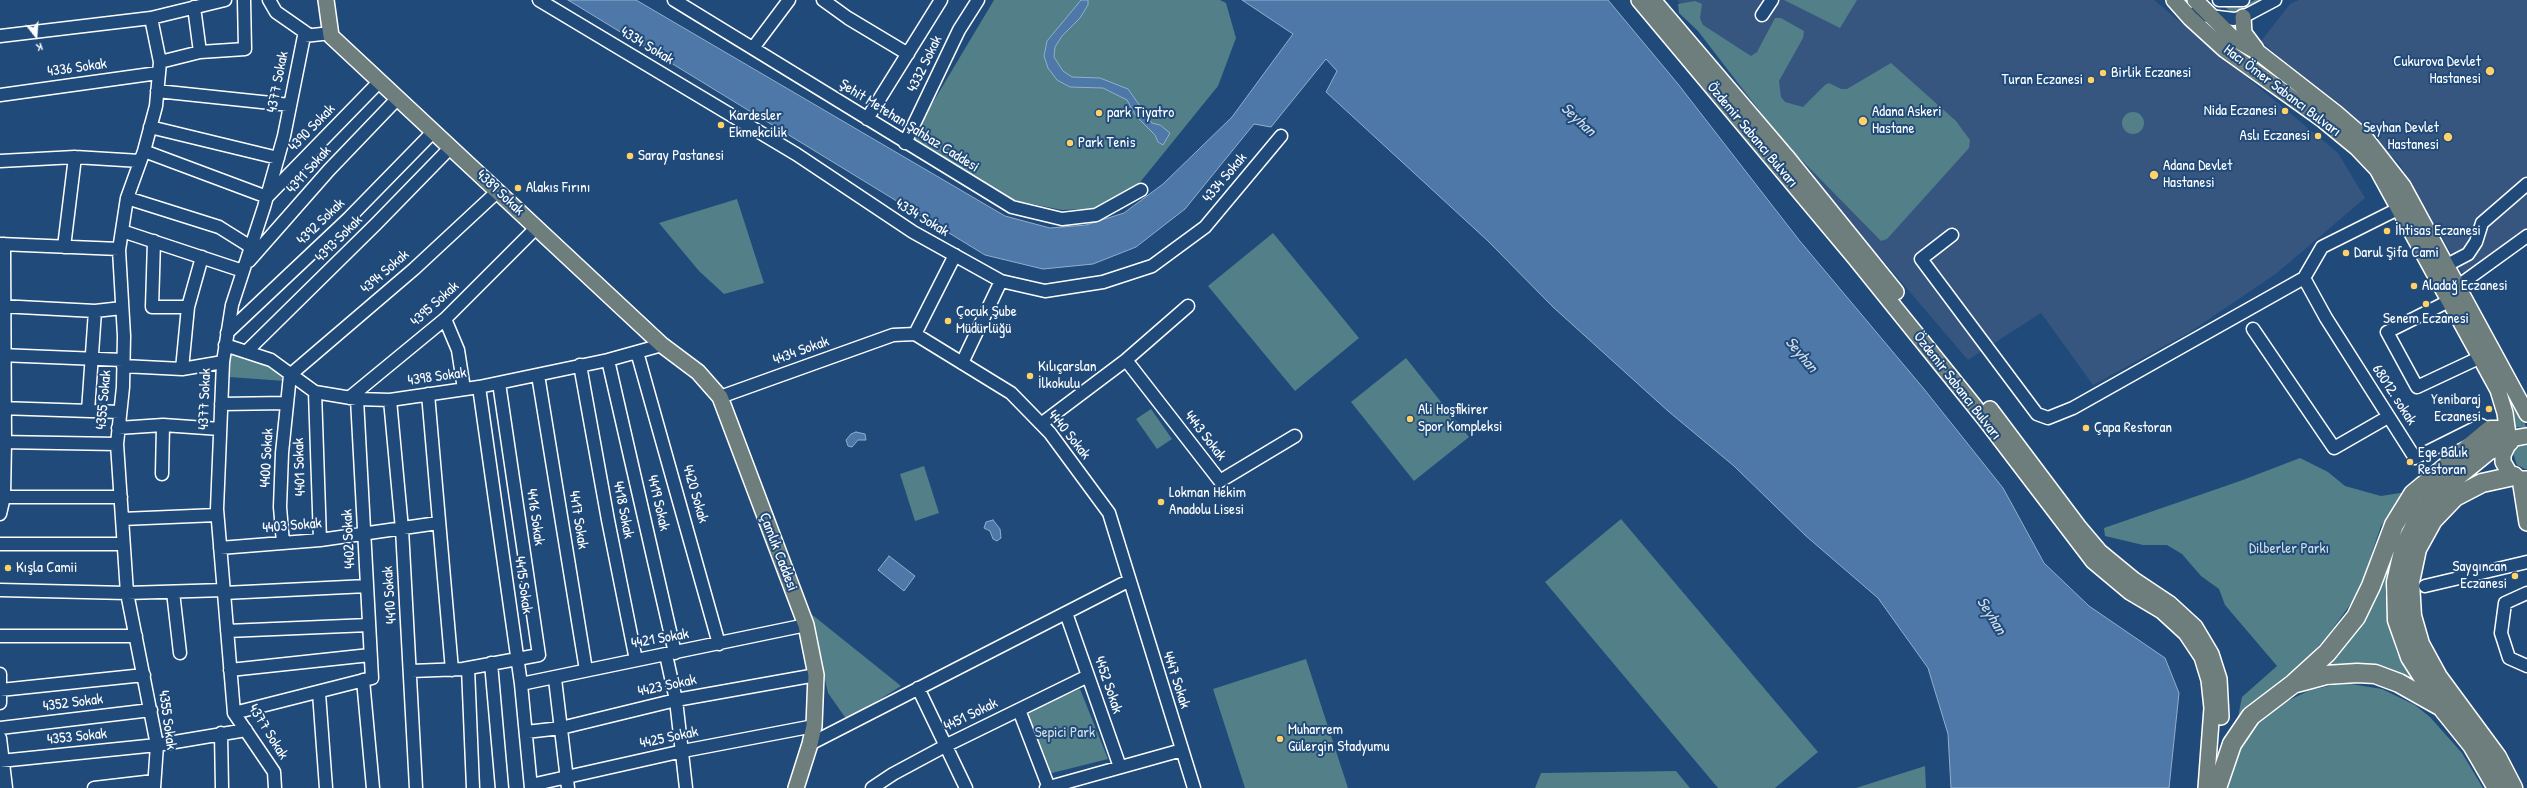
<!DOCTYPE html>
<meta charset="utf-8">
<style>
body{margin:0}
#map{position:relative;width:2527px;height:788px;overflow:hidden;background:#1f4a7a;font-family:"Patrick Hand",sans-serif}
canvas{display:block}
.north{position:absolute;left:16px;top:16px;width:40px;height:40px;-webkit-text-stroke:3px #1f4a7a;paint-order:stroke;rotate:163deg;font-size:11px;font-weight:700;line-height:16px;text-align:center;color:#fff}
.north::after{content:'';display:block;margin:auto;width:14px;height:18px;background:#fff;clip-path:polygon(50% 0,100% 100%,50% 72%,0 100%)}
</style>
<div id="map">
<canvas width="2527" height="788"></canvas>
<div class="north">K</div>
</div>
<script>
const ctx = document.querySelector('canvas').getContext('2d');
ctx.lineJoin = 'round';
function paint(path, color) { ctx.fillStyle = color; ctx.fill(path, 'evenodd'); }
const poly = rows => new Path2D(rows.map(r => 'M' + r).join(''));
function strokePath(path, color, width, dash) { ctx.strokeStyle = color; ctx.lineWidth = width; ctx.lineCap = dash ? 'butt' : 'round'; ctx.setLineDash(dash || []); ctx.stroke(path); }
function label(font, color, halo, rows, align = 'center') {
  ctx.font = font + ' "Patrick Hand",sans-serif'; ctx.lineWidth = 4; ctx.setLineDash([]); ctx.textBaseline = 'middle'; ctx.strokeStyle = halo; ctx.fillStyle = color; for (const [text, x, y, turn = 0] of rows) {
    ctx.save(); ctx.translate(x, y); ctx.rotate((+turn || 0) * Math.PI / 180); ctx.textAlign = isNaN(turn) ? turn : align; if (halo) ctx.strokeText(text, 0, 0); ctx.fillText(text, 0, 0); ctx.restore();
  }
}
paint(poly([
 [1677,0,2154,0,2338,153,2365,198,2277,273,2190,332,2093,385,2041,313,1968,360,1880,257,1858,241,1772,132],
 [2299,0,2527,0,2527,246,2468,282,2398,162,2261,41,2290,4]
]), '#365680');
paint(poly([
 [994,0,1220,0,1226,3,1236,38,1218,86,1137,186,1100,208,1062,210,1012,200,911,139],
 [1784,0,1857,0,1840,28],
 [2255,0,2261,0,2246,7,2237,17,2225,7,2244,5],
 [1695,1,1702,4,1700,18,1703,25,1751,56,1757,52,1775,18,1781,18,1804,31,1803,38,1779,81,1781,97,1785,102,1803,107,1825,85,1829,83,1841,89,1847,89,1891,63,1956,121,1970,140,1969,148,1887,239,1881,241,1783,141,1698,31,1679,13,1678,4],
 [2199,19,2207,19,2234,43,2351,133,2382,164,2401,192,2449,279,2527,428,2514,427,2505,395,2485,352,2397,189,2378,163,2337,124],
 '2122 123a11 11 0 1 1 22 0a11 11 0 1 1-22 0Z',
 [737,199,764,283,724,294,699,271,659,223],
 [1273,233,1359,338,1295,391,1208,286],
 [229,346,288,374,285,381,229,377],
 [1406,358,1469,437,1414,481,1351,402],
 [1151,409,1172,439,1157,449,1136,419],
 [2527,442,2527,469,2525,469,2517,465,2513,453,2518,445],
 [2471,447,2409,514,2393,548,2385,591,2389,626,2397,653,2419,687,2323,669,2408,508],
 [2300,458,2328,472,2345,486,2381,496,2406,492,2381,526,2358,594,2326,638,2291,677,2268,691,2238,717,2242,697,2277,666,2225,605,2219,589,2201,576,2182,554,2167,545,2143,545,2105,536,2104,528,2240,481],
 [924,466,939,513,915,521,900,474],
 [1621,519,1818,752,1775,788,1718,788,1545,582],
 [810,613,901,686,847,720,828,693],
 [1306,659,1348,788,1245,788,1213,689],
 [2351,684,2382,689,2415,705,2430,717,2462,753,2483,788,2223,788,2233,759,2255,723,2269,710,2310,690,2334,685],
 [1080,689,1108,759,1048,774,1024,713],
 [1925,766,1926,788,1856,788],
 [1676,771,1690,788,1535,788,1541,773]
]), '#527f88');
const water = poly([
 [568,0,636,0,1005,216,1050,228,1086,225,1124,213,1163,184,1232,117,1293,34,1242,0,1608,0,1678,84,1799,240,1924,389,2003,488,2044,563,2089,606,2165,658,2179,693,2169,788,1951,788,1948,734,1928,668,1878,598,1806,536,1734,466,1668,411,1553,307,1488,241,1326,92,1337,71,1326,59,1271,127,1254,124,1185,209,1136,247,1093,264,1043,269,985,255,568,0],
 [1081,0,1088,0,1088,5,1080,18,1062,36,1055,47,1054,57,1063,71,1072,77,1100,78,1128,89,1152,123,1160,125,1170,133,1163,145,1158,142,1155,135,1136,116,1127,100,1103,88,1070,87,1057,80,1048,68,1044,56,1047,41,1081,0],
 [856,432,865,434,866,440,858,440,852,447,848,446,846,440,851,434,856,432],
 [993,520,1000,529,1001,538,997,541,993,539,990,531,984,528,986,522,993,520],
 [889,556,915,576,904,591,878,570,889,556]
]);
paint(water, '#4d78a8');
strokePath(water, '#94aecb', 1);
const minor = poly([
 [269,0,276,12,309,35],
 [539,0,796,154,913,232,1001,281,1045,291,1103,282,1152,266,1205,227,1281,136],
 [674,0,1012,207,1062,219,1096,215,1141,190],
 [823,0,848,18,908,54],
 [2219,0,2243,0],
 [194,7,200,52],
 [2185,13,2234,19,2243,17,2275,0],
 [1762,15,1772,0],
 [151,18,160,62,156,106,144,151,127,198,119,250,124,336,123,387,117,444,127,593,157,745,154,788],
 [0,36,151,18,225,0],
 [753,48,789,0],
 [160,62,200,52,245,49,244,0],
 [157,91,290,105],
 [0,95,158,73],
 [867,119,941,0],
 [150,127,278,158],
 [905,143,959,30,978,0],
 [144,151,267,197,380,81],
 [0,161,75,157,140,161],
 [127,198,219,227,251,247],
 [122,231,243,271],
 [1952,235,1921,259,2037,414,2048,418,2073,408,2304,278,2322,247,2400,208],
 [154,241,152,307,188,307],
 [0,244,119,249],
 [64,247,75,157],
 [249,261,329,170,398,98],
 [2447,265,2468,254,2476,242,2482,223,2527,184],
 [2304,278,2326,318,2415,458,2481,425,2490,430],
 [2458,286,2527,236],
 [2451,300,2387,332,2417,387,2481,357],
 [0,306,95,311,122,308],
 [445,319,458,350,464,389],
 [2253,329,2334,448,2388,417],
 [227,333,349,218,434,131],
 [915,334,955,255],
 [225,345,271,360,315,392,357,399,390,400,479,387,608,360,662,345],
 [246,352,376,224,451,147],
 [637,352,719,644],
 [0,355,123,360],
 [608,360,675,653],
 [1126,360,1220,481,1295,436],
 [962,363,1001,281],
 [580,365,608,520,636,660],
 [123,366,182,369,223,362],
 [182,369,188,307,202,257],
 [538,375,586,670],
 [479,387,521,684,531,788],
 [315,392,320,540],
 [428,394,452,670],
 [720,397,893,335,915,334,1011,393,1050,433,1109,513,1194,788],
 [349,398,445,319,537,227],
 [390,400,402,529,416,788],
 [221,404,286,403],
 [0,408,120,412],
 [88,411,95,311],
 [1041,424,1126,360,1188,306],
 [118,428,163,425,220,429],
 [0,442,117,444],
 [162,474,163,425],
 [0,497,121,497],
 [0,514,4,497,5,442,4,244],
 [122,519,217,515],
 [283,543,280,507,282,453,290,375,414,269,498,191],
 [0,544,123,544],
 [220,548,320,540,438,523],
 [2425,586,2527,562],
 [0,590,127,593,224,590],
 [173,592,180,653],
 [224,593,367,586],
 [2527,593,2505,603,2501,633,2509,658,2527,666],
 [1066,613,1120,767],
 [227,631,369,625],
 [0,636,136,636],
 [666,655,676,700,686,788],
 [491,663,502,788],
 [468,668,473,788],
 [230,670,370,655],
 [411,671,463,669,539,655,499,383],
 [0,674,0,703],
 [555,679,568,788],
 [363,680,373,788],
 [521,684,806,625],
 [918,688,966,788],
 [0,690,144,675],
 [319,693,326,788],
 [1019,710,1049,788],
 [234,713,372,678,357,399],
 [0,728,151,710],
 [526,732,561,728,676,700,816,675],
 [221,733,222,788],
 [0,738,6,788],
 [810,744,1128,581],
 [0,761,157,745,246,730],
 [531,785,683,751,814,726],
 [94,788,154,781],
 [275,788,274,772,234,713,217,509,223,362,232,305,264,207,284,136,304,36,331,33],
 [872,788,893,774,947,745,1088,676],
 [1046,788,1182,750]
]);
const major = poly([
 [326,0,331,36,662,345,698,372,720,397,806,625,816,675,814,726,810,744,796,788],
 [1639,0,1855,258,1984,418,2093,561,2130,592,2162,611,2186,633,2202,657,2209,680,2212,708,2206,788],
 [1653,0,1786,156,1896,292],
 [2174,0,2190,18,2225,50,2323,120,2357,148,2377,169,2498,390,2505,413,2509,442],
 [2195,0,2233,38,2259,53,2336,113,2367,140,2403,186,2527,414],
 [2243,17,2244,33,2256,49],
 [1990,409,2078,526,2100,552,2134,580,2170,604,2195,627,2211,654,2219,679,2221,717],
 [2527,436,2515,438,2509,442,2503,455,2503,462,2510,474,2520,479,2527,479],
 [2520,479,2527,523]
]);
const highway = poly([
 [2296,683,2326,675,2357,673,2375,674,2399,683,2438,705],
 [2217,788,2232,744,2251,716,2293,684,2327,653,2356,617,2371,586,2394,525,2413,494,2490,430,2500,430,2509,442,2488,451,2450,482,2422,511,2404,547,2396,582,2397,620,2410,657,2443,709,2472,745,2497,788],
 [2513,788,2497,757,2438,677,2420,644,2412,616,2410,582,2417,549,2433,520,2455,497,2482,483,2514,476]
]);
strokePath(minor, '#fff', 15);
strokePath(major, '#fff', 18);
strokePath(highway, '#fff', 21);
strokePath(minor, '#1f4a7a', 12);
strokePath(major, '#6d7e7c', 15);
strokePath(highway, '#6d7e7c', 18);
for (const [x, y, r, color] of [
 [2490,71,5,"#ffd166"],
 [2103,73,4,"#ffd166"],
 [2091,80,4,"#ffd166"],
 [2285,111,4,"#ffd166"],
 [1099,113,4,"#ffd166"],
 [1863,121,5,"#ffd166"],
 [721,125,4,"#ffd166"],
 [2318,136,4,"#ffd166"],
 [2448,137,5,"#ffd166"],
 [1070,143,4,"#ffd166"],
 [630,156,4,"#ffd166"],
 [2154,175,5,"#ffd166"],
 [518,188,4,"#ffd166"],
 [2387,231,4,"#ffd166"],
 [2346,253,4,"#ffd166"],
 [2414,286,4,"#ffd166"],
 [2426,304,4,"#ffd166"],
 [948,321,4,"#ffd166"],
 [1030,376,4,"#ffd166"],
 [2489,409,4,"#ffd166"],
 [1410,419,4,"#ffd166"],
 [2086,428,4,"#ffd166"],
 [2410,462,4,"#ffd166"],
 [1161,502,4,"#ffd166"],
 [8,568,4,"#ffd166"],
 [2515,576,4,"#ffd166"],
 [1280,739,4,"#ffd166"]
]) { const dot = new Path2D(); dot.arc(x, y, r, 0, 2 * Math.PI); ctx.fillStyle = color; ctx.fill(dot); strokePath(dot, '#1f4a7a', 1.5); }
label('15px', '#fff', '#1f4a7a', [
 ["4334 Sokak",647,46,31],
 ["4332 Sokak",925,64,-64],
 ["4336 Sokak",77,68,-8],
 ["4377 Sokak",278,82,-79],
 ["Hacı Ömer Sabancı Bulvarı",2282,91,37],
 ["Şehit Metehan Şahbaz Caddesi",909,126,32],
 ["4390 Sokak",312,128,-46],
 ["Özdemir Sabancı Bulvarı",1752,135,50],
 ["4391 Sokak",309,170,-48],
 ["4334 Sokak",1225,178,-50],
 ["4389 Sokak",500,193,43],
 ["4334 Sokak",922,218,31],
 ["4392 Sokak",321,222,-44],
 ["4393 Sokak",339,239,-45],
 ["4394 Sokak",385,272,-41],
 ["4395 Sokak",435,304,-42],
 ["4434 Sokak",801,351,-20],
 ["4398 Sokak",437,377,-8],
 ["Özdemir Sabancı Bulvarı",1957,386,52],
 ["68012. sokak",2394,395,57],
 ["4377 Sokak",205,399,-88],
 ["4355 Sokak",104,400,-85],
 ["4440 Sokak",1069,435,51],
 ["4443 Sokak",1205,436,52],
 ["4400 Sokak",267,458,-87],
 ["4401 Sokak",300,467,-92],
 ["4420 Sokak",695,494,74],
 ["4419 Sokak",658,503,77],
 ["4418 Sokak",623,510,79],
 ["4416 Sokak",535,517,82],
 ["4417 Sokak",578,520,81],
 ["4403 Sokak",292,526,-5],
 ["4402 Sokak",349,539,-93],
 ["Çamlık Caddesi",778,552,69],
 ["4415 Sokak",523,585,82],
 ["4410 Sokak",390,595,-94],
 ["4421 Sokak",660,639,-10],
 ["4447 Sokak",1176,680,72],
 ["4452 Sokak",1108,685,71],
 ["4423 Sokak",667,686,-12],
 ["4352 Sokak",73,703,-7],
 ["4451 Sokak",971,715,-26],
 ["4355 Sokak",167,720,82],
 ["4377 Sokak",268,732,58],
 ["4353 Sokak",77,737,-6],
 ["4425 Sokak",669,738,-12]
]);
label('15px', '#fff', '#1f4a7a', [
 ["Cukurova Devlet",2481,62,"right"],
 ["Hastanesi",2481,79,"right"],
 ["Birlik Eczanesi",2111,73],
 ["Turan Eczanesi",2083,80,"right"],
 ["Nida Eczanesi",2277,111,"right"],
 ["Adana Askeri",1872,112],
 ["Hastane",1872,129],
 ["park Tiyatro",1107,113],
 ["Kardesler",729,116],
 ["Ekmekcilik",729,133],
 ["Seyhan Devlet",2439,128,"right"],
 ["Hastanesi",2439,145,"right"],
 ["Aslı Eczanesi",2310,136,"right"],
 ["Park Tenis",1078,143],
 ["Saray Pastanesi",638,156],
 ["Adana Devlet",2163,166],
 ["Hastanesi",2163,183],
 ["Alakıs Fırını",526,188],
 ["İhtisas Eczanesi",2395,231],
 ["Darul Şifa Cami",2354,253],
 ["Aladağ Eczanesi",2422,286],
 ["Çocuk Şube",956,312],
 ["Müdürlüğü",956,329],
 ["Senem Eczanesi",2426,319,"center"],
 ["Kılıçarslan",1038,367],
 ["İlkokulu",1038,384],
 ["Yenibaraj",2481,400,"right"],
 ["Eczanesi",2481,417,"right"],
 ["Ali Hoşfikirer",1418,410],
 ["Spor Kompleksi",1418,427],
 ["Çapa Restoran",2094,428],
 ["Ege Balık",2418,453],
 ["Restoran",2418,470],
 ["Lokman Hekim",1169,493],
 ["Anadolu Lisesi",1169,510],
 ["Saygıncan",2507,567,"right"],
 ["Eczanesi",2507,584,"right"],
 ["Kışla Camii",16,568],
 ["Muharrem",1288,730],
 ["Gülergin Stadyumu",1288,747]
], 'left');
label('15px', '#d4dfe1', '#1f4a7a', [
 ["Dilberler Parkı",2289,549],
 ["Sepici Park",1065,733]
]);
label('italic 16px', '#d2dde9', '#1f4a7a', [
 ["Seyhan",1578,120,43],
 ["Seyhan",1801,355,50],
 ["Seyhan",1991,616,58]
]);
</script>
